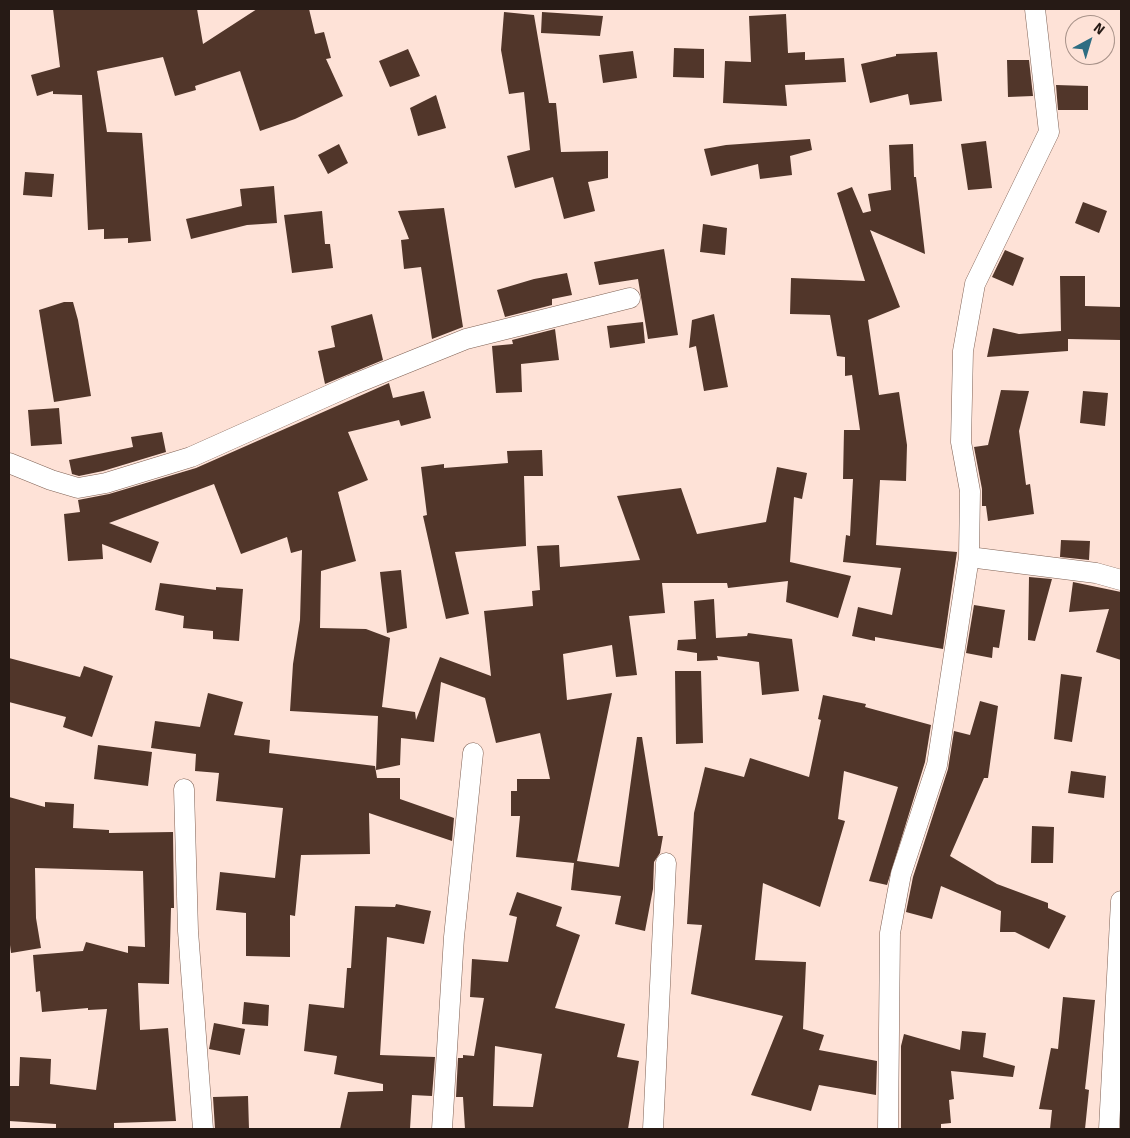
<!DOCTYPE html>
<style>
body{margin:0}
#map{position:relative;width:1130px;height:1138px;overflow:hidden;background:#fee2d7;font-family:Signika,sans-serif}
canvas{display:block}
.frame{position:absolute;inset:0;border:10px solid #261a15;pointer-events:none}
.north{position:absolute;left:1065px;top:15px;width:50px;height:50px;box-sizing:border-box;background:#fee2d7;border:1px solid #a89289;border-radius:50%;rotate:39deg;font-size:14px;font-weight:700;line-height:20px;text-align:center;color:#261a15}
.north::after{content:'';display:block;margin:auto;width:18px;height:22px;background:#2e6d82;clip-path:polygon(50% 0,100% 100%,50% 72%,0 100%)}
</style>
<div id="map">
<canvas width="1130" height="1138"></canvas>
<div class="frame"></div>
<div class="north">N</div>
</div>
<script>
const ctx = document.querySelector('canvas').getContext('2d');
ctx.lineJoin = 'round';
function paint(path, color) { ctx.fillStyle = color; ctx.fill(path, 'evenodd'); }
const poly = rows => new Path2D(rows.map(r => 'M' + r).join(''));
function strokePath(path, color, width, dash) { ctx.strokeStyle = color; ctx.lineWidth = width; ctx.lineCap = dash ? 'butt' : 'round'; ctx.setLineDash(dash || []); ctx.stroke(path); }
paint(poly([
 [53,9,197,9,203,44,257,9,309,9,315,34,324,32,331,58,326,59,343,96,295,119,260,131,240,71,195,86,196,90,175,96,163,57,97,71,107,132,142,133,151,241,128,243,128,238,104,239,104,229,88,230,82,95,53,94,53,91,37,96,31,75,60,67],
 [504,12,534,15,549,103,556,103,561,152,608,151,608,178,588,182,595,211,564,219,553,177,515,188,507,156,530,150,524,92,509,94,501,50],
 [542,12,603,16,600,36,541,33],
 [786,14,788,53,805,52,805,60,844,58,846,82,785,85,787,106,723,103,725,61,751,62,749,16],
 [674,48,704,49,704,78,673,77],
 [408,49,420,76,390,87,379,61],
 [633,51,637,78,603,83,599,55],
 [937,52,942,101,910,105,908,94,870,103,861,64,896,56,896,54],
 [1007,60,1029,60,1033,96,1008,97],
 [1056,85,1088,86,1088,110,1058,110],
 [436,95,446,128,418,136,410,108],
 [810,139,812,150,790,156,792,175,760,179,758,164,711,176,704,149,726,145],
 [986,141,992,188,968,190,961,144],
 [339,144,348,163,328,174,318,155],
 [913,144,914,177,916,177,925,254,870,230,900,307,868,320,879,395,899,392,907,445,906,481,880,480,876,545,957,552,943,649,875,637,875,641,852,636,858,607,892,615,901,568,843,562,846,535,850,536,853,479,843,479,844,430,860,430,852,375,845,376,845,357,837,356,830,315,790,314,791,278,865,281,837,193,852,187,863,213,871,211,868,194,891,190,889,145],
 [25,172,54,174,52,197,23,195],
 [274,186,277,223,247,225,191,239,186,219,242,206,240,189],
 [1083,202,1107,211,1099,233,1075,223],
 [444,208,463,327,432,339,421,267,404,269,401,240,409,239,398,211],
 [322,211,325,244,330,244,333,268,292,273,284,215],
 [703,224,727,228,725,255,700,252],
 [664,249,678,335,648,339,638,279,599,285,594,262],
 [1005,250,1024,258,1013,286,992,277],
 [567,273,572,295,552,299,552,305,505,317,497,290,534,279],
 [1060,276,1085,276,1085,306,1121,307,1121,340,1068,339,1068,351,987,357,993,328,1019,334,1061,331],
 [64,302,73,302,78,320,91,396,54,402,39,310],
 [372,314,383,360,325,384,318,351,335,347,331,326],
 [714,314,728,387,704,391,696,346,689,348,692,320],
 [643,322,645,343,610,348,607,326],
 [555,329,559,360,521,364,522,392,496,393,492,346,513,344,512,340],
 [389,383,393,398,424,391,431,418,401,426,399,420,348,432,368,480,338,492,356,561,321,571,320,628,366,629,390,638,382,707,415,712,416,720,440,657,491,676,484,611,533,606,532,591,540,590,537,546,559,545,560,567,640,560,617,496,681,488,697,534,766,522,777,467,807,473,802,499,794,497,790,562,851,576,838,618,786,602,788,581,728,588,727,583,662,583,665,613,629,616,637,675,616,677,612,645,563,654,567,700,612,693,577,861,619,867,637,737,642,737,658,836,663,836,660,853,654,862,653,889,645,931,615,924,621,896,571,890,574,863,516,857,520,816,511,816,511,791,517,791,517,779,550,779,540,733,496,743,485,698,441,682,434,742,401,738,400,765,376,770,378,716,290,711,293,664,300,620,302,550,291,553,287,537,241,554,214,484,109,523,159,542,151,563,102,544,103,559,68,561,64,514,80,512,78,500,109,494,196,468],
 [1001,390,1029,391,1019,431,1026,485,1030,484,1034,514,988,521,986,506,982,506,982,489,974,447,988,445],
 [1083,391,1108,393,1105,426,1080,423],
 [59,408,62,444,31,446,28,410],
 [162,432,166,452,103,471,79,476,72,474,69,460,133,447,131,437],
 [542,450,543,476,524,476,526,546,455,552,469,614,446,619,423,516,427,515,421,467,444,464,444,468,508,463,507,451],
 [1061,540,1090,541,1089,560,1060,557],
 [401,570,407,628,387,633,380,572],
 [1029,577,1052,579,1035,641,1028,640],
 [1073,582,1121,592,1121,660,1096,652,1109,609,1069,612],
 [160,583,216,590,216,587,243,589,239,641,213,639,213,631,183,628,184,616,155,610],
 [714,599,716,638,747,636,748,633,792,639,799,691,762,695,759,662,717,656,718,660,697,661,697,653,677,650,678,640,696,639,694,601],
 [974,605,1005,610,999,648,993,647,992,658,966,653],
 [9,658,80,677,84,666,113,676,92,737,63,727,66,717,9,702],
 [675,671,701,671,703,743,676,744],
 [1061,674,1082,677,1072,742,1054,739],
 [208,693,243,702,234,735,270,740,269,753,375,766,377,778,400,778,400,799,454,818,452,841,369,813,370,854,301,855,295,916,290,915,290,957,246,956,246,913,216,910,220,872,275,878,283,808,216,801,219,773,195,771,196,754,151,748,155,721,200,727],
 [823,695,866,704,865,707,931,725,925,762,887,885,869,881,898,787,844,771,838,819,845,821,820,907,763,883,755,960,806,962,803,1029,824,1035,819,1050,877,1061,876,1095,819,1085,811,1111,751,1095,783,1016,691,994,702,925,687,924,694,813,705,767,744,777,750,758,809,777,821,720,818,719],
 [980,701,998,706,988,778,984,778,950,856,997,884,1048,903,1048,908,1066,916,1049,949,1015,932,1000,932,1001,911,941,886,932,919,906,912,913,877,948,769,954,731,970,735],
 [98,745,152,752,148,786,94,779],
 [1071,771,1106,776,1104,798,1068,793],
 [9,797,45,807,45,802,74,804,73,828,109,830,109,833,173,832,174,908,171,908,169,984,138,983,140,1030,168,1028,176,1121,114,1123,114,1129,71,1129,56,1128,56,1124,9,1121,9,1086,19,1086,20,1057,51,1059,50,1084,96,1090,107,1009,88,1010,88,1008,42,1012,40,991,36,992,33,955,83,951,86,942,128,953,128,946,145,947,143,871,35,868,36,918,41,948,11,953,9,937],
 [1032,826,1054,827,1053,863,1031,863],
 [517,892,562,907,556,926,580,935,555,1008,625,1024,617,1057,639,1061,628,1129,465,1129,463,1097,456,1097,458,1058,463,1058,463,1055,474,1056,484,998,470,997,472,959,508,962,517,917,509,915],
 [495,1046,542,1054,533,1107,493,1106],
 [396,904,431,911,424,944,387,937,380,1055,435,1057,432,1096,412,1095,410,1129,340,1129,348,1092,383,1091,383,1084,334,1074,337,1056,304,1051,309,1004,344,1008,347,968,351,968,355,906,395,907],
 [1063,997,1095,1000,1085,1089,1089,1090,1085,1129,1050,1129,1052,1110,1039,1109,1051,1048,1058,1049],
 [244,1002,269,1005,268,1026,242,1024],
 [214,1023,245,1029,240,1055,209,1049],
 [962,1031,986,1033,983,1057,1015,1066,1013,1077,951,1071,954,1099,949,1100,951,1123,941,1124,941,1129,901,1129,901,1046,904,1034,960,1050],
 [248,1096,249,1129,215,1129,213,1097]
]), '#51362a');
const street = poly([
 [9,463,51,480,78,488,106,483,191,457,352,385,466,339,630,298],
 [969,557,1096,573,1121,580],
 [184,789,188,931,203,1129],
 [442,1129,454,937,473,753],
 [653,1129,666,863],
 [888,1129,890,933,901,874,937,765,969,557,970,491,961,442,963,351,975,284,1049,132,1035,9],
 [1109,1129,1121,901]
]);
strokePath(street, '#7f6154', 21);
strokePath(street, '#fff', 20);
</script>
